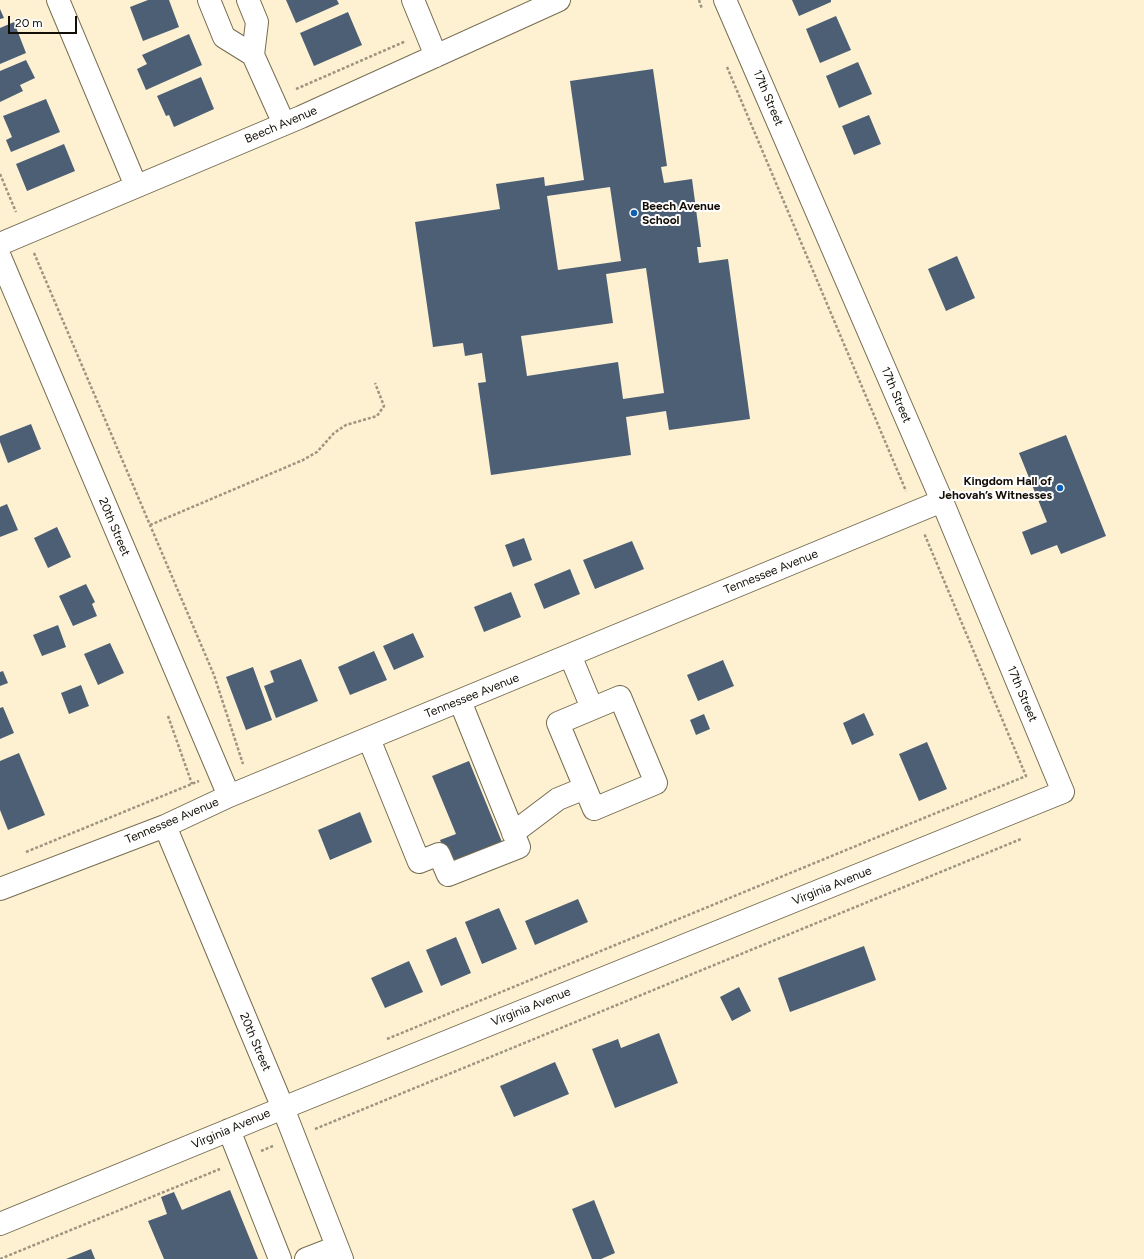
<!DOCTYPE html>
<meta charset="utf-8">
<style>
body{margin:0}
#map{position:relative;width:1144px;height:1259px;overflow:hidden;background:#fdf1d2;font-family:Figtree,sans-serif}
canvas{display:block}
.scale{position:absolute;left:8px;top:16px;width:69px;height:18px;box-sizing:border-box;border:2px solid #120e05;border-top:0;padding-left:5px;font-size:12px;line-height:14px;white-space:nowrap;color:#120e05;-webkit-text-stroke:3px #fff;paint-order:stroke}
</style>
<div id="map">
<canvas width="1144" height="1259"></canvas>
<div class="scale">20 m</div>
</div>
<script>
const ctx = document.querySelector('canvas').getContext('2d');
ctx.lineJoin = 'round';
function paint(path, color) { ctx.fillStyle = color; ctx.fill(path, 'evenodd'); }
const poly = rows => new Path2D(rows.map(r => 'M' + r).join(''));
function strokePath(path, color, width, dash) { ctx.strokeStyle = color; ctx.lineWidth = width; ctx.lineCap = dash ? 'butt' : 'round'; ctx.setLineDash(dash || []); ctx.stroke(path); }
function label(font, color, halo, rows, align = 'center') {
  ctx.font = font + ' Figtree,sans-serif'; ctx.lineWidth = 4; ctx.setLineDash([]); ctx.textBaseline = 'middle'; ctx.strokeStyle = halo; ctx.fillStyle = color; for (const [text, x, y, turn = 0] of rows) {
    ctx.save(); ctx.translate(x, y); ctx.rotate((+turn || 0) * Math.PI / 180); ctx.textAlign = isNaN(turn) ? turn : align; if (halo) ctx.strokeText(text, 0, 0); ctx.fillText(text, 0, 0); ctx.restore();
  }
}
paint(poly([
 [148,0,169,0,179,27,143,41,130,7],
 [286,0,337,0,339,4,296,23],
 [792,0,831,0,831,2,799,16],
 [0,9,4,18,0,19],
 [348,12,362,45,314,66,300,33],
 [836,16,851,50,820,63,806,29],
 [14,22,26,53,0,64,0,28],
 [189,34,202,65,146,90,137,69,147,64,142,55],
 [26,60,35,78,20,85,23,91,0,102,0,71],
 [858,62,872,94,839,108,826,76],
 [653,69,667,166,661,167,664,183,692,179,701,247,697,247,699,263,728,259,750,419,669,430,666,411,626,417,631,455,491,475,478,383,486,382,482,353,465,356,463,343,433,347,415,222,500,209,496,184,544,177,545,186,584,180,570,81],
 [610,187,621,261,558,270,547,196],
 [646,268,664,393,623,399,618,362,527,376,521,336,613,323,606,274],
 [201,77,214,109,174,127,169,115,166,116,157,96],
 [46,99,60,132,11,152,6,140,12,137,3,116],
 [869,115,881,144,854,155,842,126],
 [64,144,75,171,27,191,16,164],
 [957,256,975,298,946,311,928,269],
 [31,424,41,449,8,463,0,442,0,436],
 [1066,435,1106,536,1061,554,1057,545,1031,555,1022,532,1047,522,1019,453],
 [7,504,18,530,0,537,0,507],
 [57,527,71,557,48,568,34,538],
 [524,538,532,560,513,567,505,545],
 [632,541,644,569,595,589,583,560],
 [570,569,580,594,544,609,534,584],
 [86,584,95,602,92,604,97,616,73,626,59,596],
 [511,592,521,617,484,632,474,607],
 [58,625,66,647,42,656,33,635],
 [413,633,424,657,394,670,383,646],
 [110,643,124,673,98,685,84,654],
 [374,651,387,680,350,695,338,667],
 [301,659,318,701,276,718,264,686,274,682,270,671],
 [723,660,734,686,698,701,687,675],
 [253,667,272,720,246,730,226,677],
 [3,671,8,683,0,686,0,672],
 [81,685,89,706,69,714,61,693],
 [3,707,14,733,0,739,0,708],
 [864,713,874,735,852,745,843,723],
 [704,714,710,729,696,735,690,720],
 [927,742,947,789,919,801,899,754],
 [19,753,45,815,8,830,0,810,0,761],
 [469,761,504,847,452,869,440,840,456,834,432,776],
 [360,812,372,842,330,860,318,830],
 [578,899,588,922,535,945,525,921],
 [499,908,517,949,482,964,465,922],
 [456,937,471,973,441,986,426,950],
 [864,946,876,980,790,1012,778,978],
 [409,961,423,992,385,1008,371,978],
 [739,987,751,1011,732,1021,720,997],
 [659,1033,678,1083,615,1108,592,1049,618,1039,621,1048],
 [555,1062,569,1094,514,1117,500,1086],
 [230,1190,258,1259,164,1259,148,1221,167,1214,161,1197,174,1192,182,1210],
 [594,1200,615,1253,601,1259,592,1259,572,1209],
 [91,1249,95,1259,66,1259]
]), '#4c5f75');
const minor = poly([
 [58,0,136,186],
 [209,0,224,37,253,55],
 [248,0,257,22,253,55,284,124],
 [413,0,436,56],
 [0,244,301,117,559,0],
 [0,257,229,796],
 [570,655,592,708],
 [620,697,656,783,594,809,558,723,620,697],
 [369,739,419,862,439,854,448,875,519,847,460,701],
 [165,826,283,1108,342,1259],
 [513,833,558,799,585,788],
 [0,889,165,826,229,796,942,501],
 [229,1130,280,1259],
 [0,1224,283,1108,1063,792,942,501,725,0],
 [306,1259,337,1247]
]);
strokePath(minor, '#766c50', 24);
strokePath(poly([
 [699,0,702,9],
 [727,67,906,491],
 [296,89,406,41],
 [0,174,16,212],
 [34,253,214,675,243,764],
 [150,525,303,460,317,452,334,433,346,425,377,416,384,406,375,383],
 [168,716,192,784],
 [26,852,199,781],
 [387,1039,1026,776,924,533],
 [315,1129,1021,839],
 [261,1151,273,1146],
 [0,1259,220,1169]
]), '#9d957f', 2.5, [3, 2]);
strokePath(minor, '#fff', 22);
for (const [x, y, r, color] of [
 [634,213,4,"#0d60ae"],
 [1060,488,4,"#0d60ae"]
]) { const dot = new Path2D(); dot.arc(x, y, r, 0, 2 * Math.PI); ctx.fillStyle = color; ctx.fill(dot); strokePath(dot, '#fff', 1.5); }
label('12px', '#120e05', '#fff', [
 ["17th Street",768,98,67],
 ["Beech Avenue",281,125,-23],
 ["17th Street",896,395,67],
 ["20th Street",114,527,67],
 ["Tennessee Avenue",771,572,-22],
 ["17th Street",1022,694,67],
 ["Tennessee Avenue",472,696,-22],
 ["Tennessee Avenue",172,821,-23],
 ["Virginia Avenue",832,886,-22],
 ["Virginia Avenue",531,1007,-22],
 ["20th Street",255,1042,67],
 ["Virginia Avenue",231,1129,-23]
]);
label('bold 12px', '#120e05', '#fff', [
 ["Beech Avenue",642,206],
 ["School",642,220],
 ["Kingdom Hall of",1052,481,"right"],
 ["Jehovah’s Witnesses",1052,495,"right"]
], 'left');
</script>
